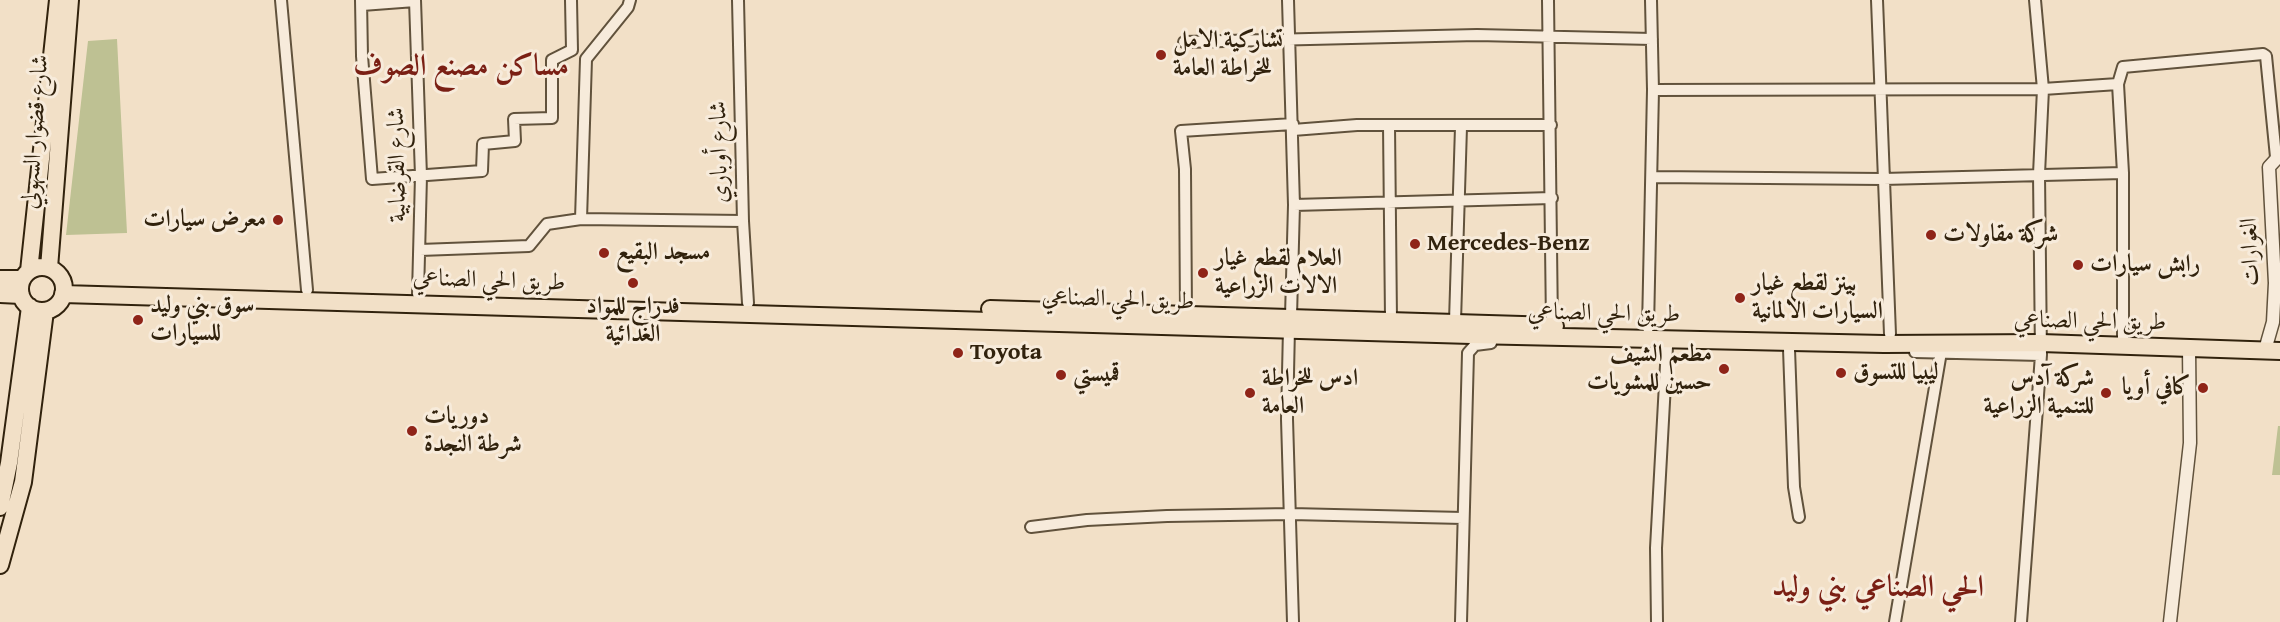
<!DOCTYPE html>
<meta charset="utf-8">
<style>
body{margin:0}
canvas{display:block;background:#f2e0c7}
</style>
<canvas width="2280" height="622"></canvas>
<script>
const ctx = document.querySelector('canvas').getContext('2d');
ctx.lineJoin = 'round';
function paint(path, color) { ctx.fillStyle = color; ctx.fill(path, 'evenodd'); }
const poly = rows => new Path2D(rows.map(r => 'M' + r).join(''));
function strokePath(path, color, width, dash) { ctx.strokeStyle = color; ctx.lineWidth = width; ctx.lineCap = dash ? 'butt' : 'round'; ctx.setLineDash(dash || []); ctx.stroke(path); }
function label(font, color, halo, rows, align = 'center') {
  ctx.font = font + ' "Gentium Book Plus",Amiri,serif'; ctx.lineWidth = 6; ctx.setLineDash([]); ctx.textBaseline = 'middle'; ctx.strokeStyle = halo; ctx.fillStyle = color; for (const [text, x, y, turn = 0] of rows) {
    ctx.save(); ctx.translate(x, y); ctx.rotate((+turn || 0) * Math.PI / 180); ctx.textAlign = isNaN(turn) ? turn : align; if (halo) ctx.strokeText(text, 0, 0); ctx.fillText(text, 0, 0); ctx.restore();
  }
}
paint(poly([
 [117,39,127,233,66,235,88,41],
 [2278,426,2280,426,2280,475,2272,475]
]), '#bec193');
const minor = poly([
 [281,0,307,290],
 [361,0,362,56,372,179,482,171,483,144,515,141,514,119,552,118,552,60,572,50,571,0],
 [415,0,421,176,418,294],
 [738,0,743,221,748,303],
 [1288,0,1294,205,1291,316],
 [1548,0,1552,326],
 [1877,0,1890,334],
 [362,5,415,1],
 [1184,42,1477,35,1652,39],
 [1653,90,2043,89,2118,84],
 [1389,125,1391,319],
 [1293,130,1357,125,1551,125],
 [1652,177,1883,179,2123,173],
 [1294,205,1552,198],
 [581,219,743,221],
 [420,250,529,246,547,224,581,219,586,59,628,7,630,0],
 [1186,314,1185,169,1181,131,1293,124],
 [1455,321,1461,127],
 [1289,328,1287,419,1293,622],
 [1648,328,1653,90,1651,0],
 [2123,346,2123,173,2118,84,2123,67,2263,54,2266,56,2276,157],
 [1789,349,1794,487,1799,517],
 [1915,352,2041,355],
 [1031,527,1087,520,1167,516,1291,514,1463,518],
 [1461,622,1468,353,1475,345,1491,343],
 [1657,622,1656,548,1667,347],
 [1895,622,1941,352],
 [2021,622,2041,355,2039,174,2043,89,2035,0]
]);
const tertiary = poly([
 [2265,350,2273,322,2275,283,2269,167,2280,155],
 [2170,622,2190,443,2189,348]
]);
const trunk = poly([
 '20 289a22 22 0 1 1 44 0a22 22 0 1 1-44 0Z',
 [49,268,70,0],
 [29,271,58,0],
 [0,279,22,279],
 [0,294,21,295],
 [63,294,1471,335,1884,344,2041,343,2280,351],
 [990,309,1555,326],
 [0,507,9,463,30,307],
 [0,565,23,482,45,311]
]);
strokePath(minor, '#61523c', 14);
strokePath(tertiary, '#61523c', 15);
strokePath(trunk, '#31220d', 20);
strokePath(minor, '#f7ebdb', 10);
strokePath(tertiary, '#f7ebdb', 12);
strokePath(trunk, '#f2e0c7', 16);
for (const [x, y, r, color] of [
 [1161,55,6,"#8f2418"],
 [278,220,6,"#8f2418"],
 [1931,235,6,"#8f2418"],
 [1415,244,6,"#8f2418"],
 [604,253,6,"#8f2418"],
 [2078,265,6,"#8f2418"],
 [1203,273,6,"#8f2418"],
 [633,283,6,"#8f2418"],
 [1740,298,6,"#8f2418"],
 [138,320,6,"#8f2418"],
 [958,353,6,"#8f2418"],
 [1724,369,6,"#8f2418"],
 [1841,373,6,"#8f2418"],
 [1061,375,6,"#8f2418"],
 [2203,388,6,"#8f2418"],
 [1250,393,6,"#8f2418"],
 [2106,393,6,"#8f2418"],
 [412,431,6,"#8f2418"]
]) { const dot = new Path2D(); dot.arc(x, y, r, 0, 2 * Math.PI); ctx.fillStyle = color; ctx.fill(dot); strokePath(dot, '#f7ebdb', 2); }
label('bold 24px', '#31220d', '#f7ebdb', [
 ["تشاركية الامل",1173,41],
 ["للخراطة العامة",1173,69],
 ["معرض سيارات",266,220,"right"],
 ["شركة مقاولات",1943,235],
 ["Mercedes-Benz",1427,244],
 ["مسجد البقيع",616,253],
 ["العلام لقطع غيار",1215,259],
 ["الالات الزراعية",1215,287],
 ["رابش سيارات",2090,265],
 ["بينز لقطع غيار",1752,284],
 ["السيارات الالمانية",1752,312],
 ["سوق بني وليد",150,306],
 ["للسيارات",150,334],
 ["فدراج للمواد",633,307,"center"],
 ["الغدائية",633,335,"center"],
 ["Toyota",970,353],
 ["مطعم الشيف",1712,355,"right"],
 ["حسين للمشويات",1712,383,"right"],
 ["ليبيا للتسوق",1853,373],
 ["قميستي",1073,375],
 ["ادس للخراطة",1262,379],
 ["العامة",1262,407],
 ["شركة آدس",2094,379,"right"],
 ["للتنمية الزراعية",2094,407,"right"],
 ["كافي أويا",2191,388,"right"],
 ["دوريات",424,417],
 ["شرطة النجدة",424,445]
], 'left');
label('24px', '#31220d', '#f7ebdb', [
 ["شارع قضوار السهولي",36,132,-86],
 ["شارع أوباري",720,152,-91],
 ["شارع القرضابية",398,165,-91],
 ["الغوارات",2251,252,-92],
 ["طريق الحي الصناعي",489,281,2],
 ["طريق الحي الصناعي",1118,300,2],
 ["طريق الحي الصناعي",1604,314,1],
 ["طريق الحي الصناعي",2090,322,1]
]);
label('bold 30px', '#7a1f14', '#f7ebdb', [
 ["مساكن مصنع الصوف",461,67],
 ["الحي الصناعي بني وليد",1878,588]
]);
</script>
